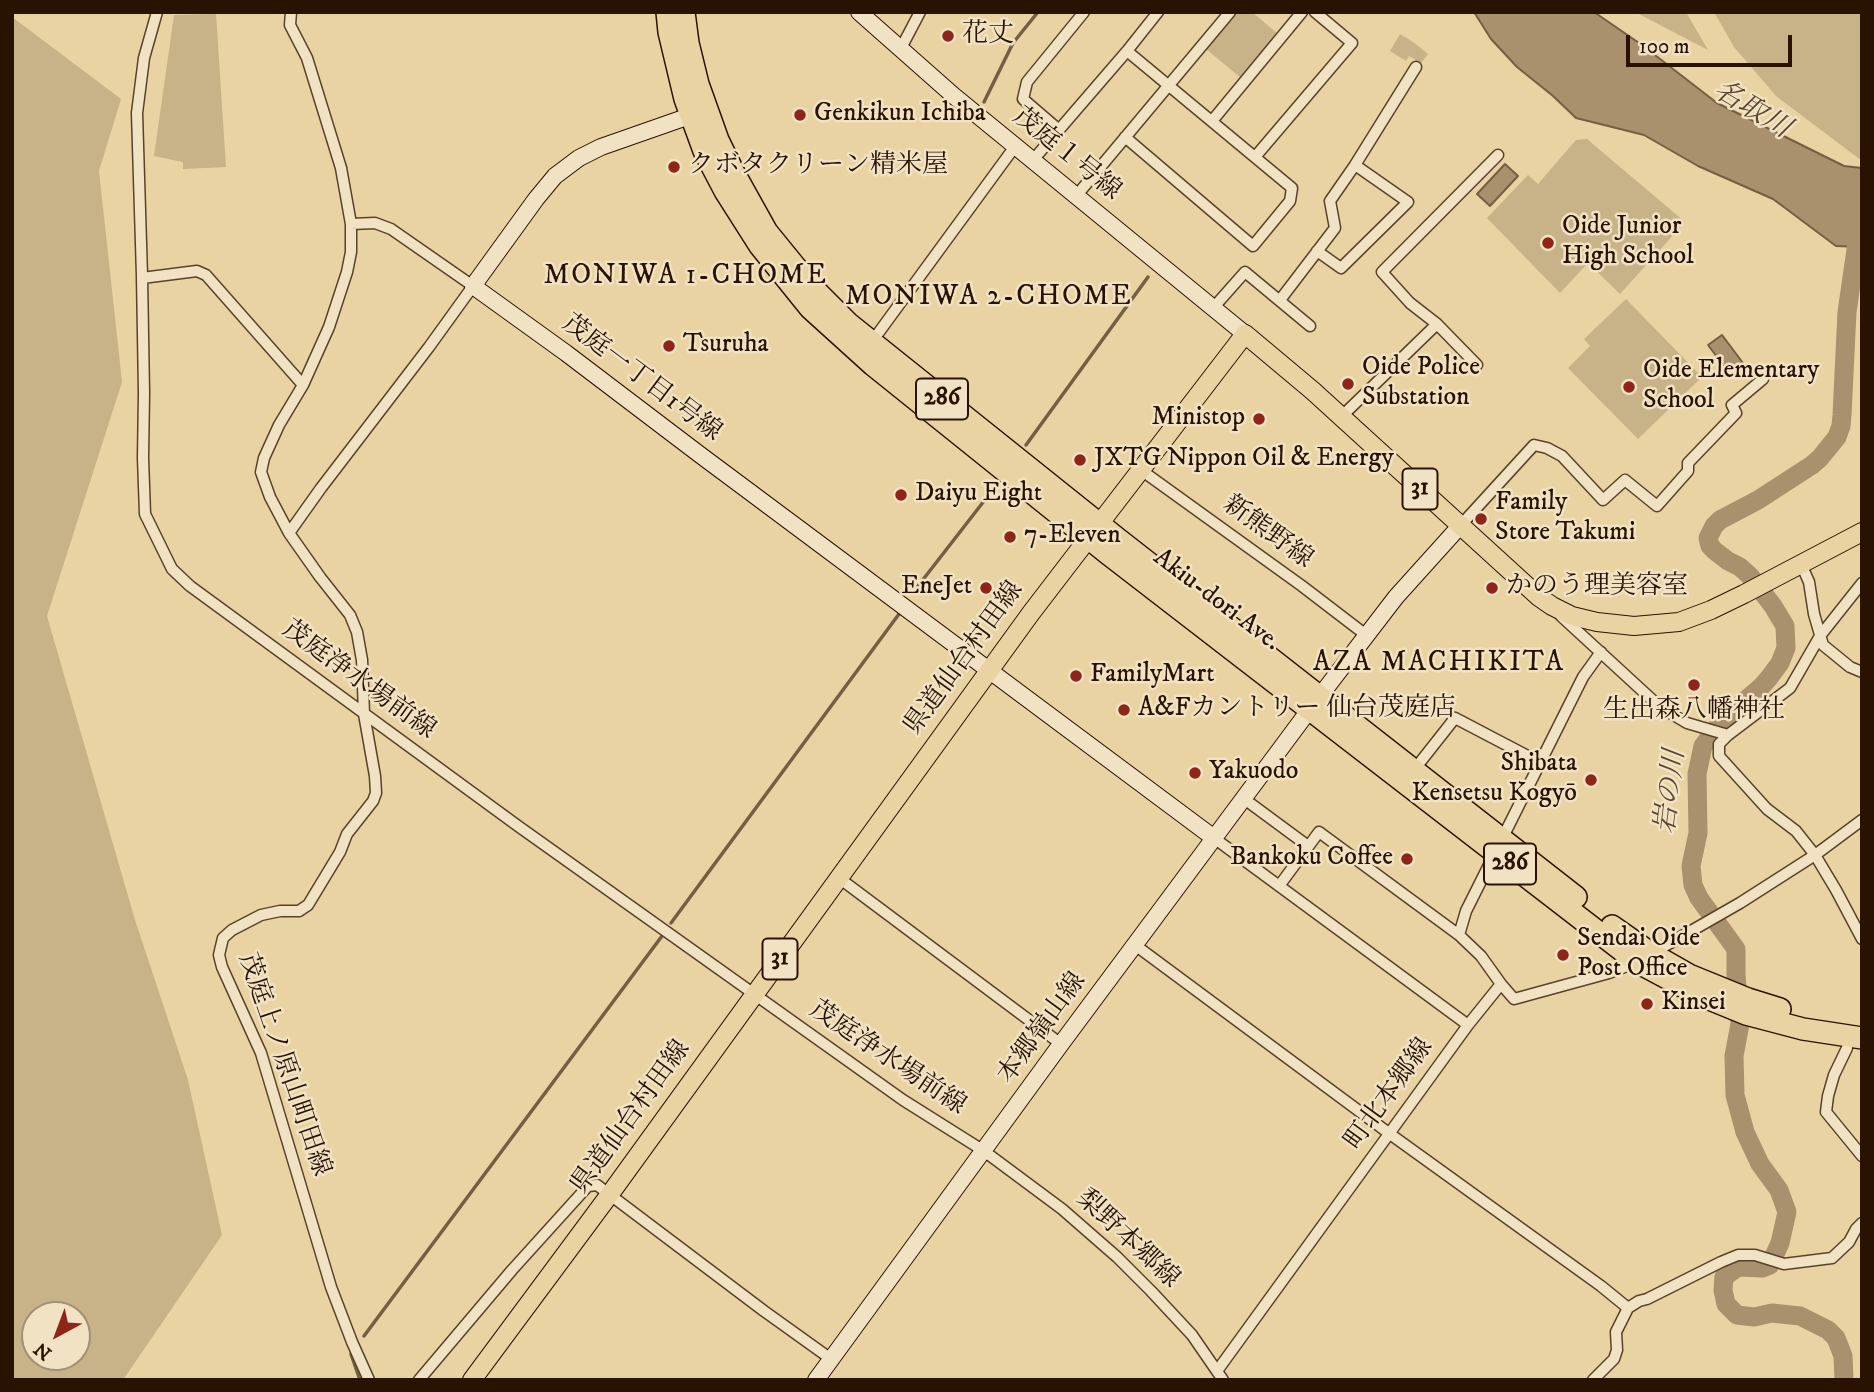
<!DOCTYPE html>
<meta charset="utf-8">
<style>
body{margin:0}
#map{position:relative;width:1874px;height:1392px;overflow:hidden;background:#e9d3a2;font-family:"IM FELL DW Pica",serif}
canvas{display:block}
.frame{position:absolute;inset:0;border:14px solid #291202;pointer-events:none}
.north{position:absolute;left:21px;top:1301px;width:70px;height:70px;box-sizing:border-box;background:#f1e2c3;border:2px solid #a18f76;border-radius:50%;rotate:221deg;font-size:19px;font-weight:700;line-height:28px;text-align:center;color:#291202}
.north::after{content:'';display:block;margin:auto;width:24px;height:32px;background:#8f2418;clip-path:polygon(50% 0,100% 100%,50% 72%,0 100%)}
.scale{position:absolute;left:1626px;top:35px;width:166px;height:32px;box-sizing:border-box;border:4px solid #291202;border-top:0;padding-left:9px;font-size:21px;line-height:24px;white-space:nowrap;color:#291202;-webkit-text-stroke:5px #f1e2c3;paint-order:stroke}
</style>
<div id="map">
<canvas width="1874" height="1392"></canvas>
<div class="frame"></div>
<div class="north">N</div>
<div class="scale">100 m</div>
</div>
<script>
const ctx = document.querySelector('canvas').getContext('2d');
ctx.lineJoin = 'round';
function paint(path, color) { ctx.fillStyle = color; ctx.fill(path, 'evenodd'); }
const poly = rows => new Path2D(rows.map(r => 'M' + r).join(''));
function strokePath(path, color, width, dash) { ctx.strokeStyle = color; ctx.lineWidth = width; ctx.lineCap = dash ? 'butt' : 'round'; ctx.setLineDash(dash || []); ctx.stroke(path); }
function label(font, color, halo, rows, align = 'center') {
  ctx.font = font + ' "IM FELL DW Pica","Noto Serif JP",serif'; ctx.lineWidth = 5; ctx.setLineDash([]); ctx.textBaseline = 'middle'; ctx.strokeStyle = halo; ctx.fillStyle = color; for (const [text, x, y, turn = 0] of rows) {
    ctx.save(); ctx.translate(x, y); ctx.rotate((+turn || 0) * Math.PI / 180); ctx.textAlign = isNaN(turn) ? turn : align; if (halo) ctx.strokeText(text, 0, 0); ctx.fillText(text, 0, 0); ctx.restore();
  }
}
paint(poly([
 [1237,12,1252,12,1278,34,1241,78,1206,49],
 [1635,12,1686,12,1708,50],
 [1714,12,1862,12,1862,161,1776,96,1734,47],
 [216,14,226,167,183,169,183,162,154,156,174,15],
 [12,17,121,99,99,171,122,382,47,616,135,920,188,1080,222,1235,123,1380,12,1380],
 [35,1315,77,1315,77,1357,35,1357],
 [1400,34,1413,42,1428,54,1421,63,1409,56,1406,61,1390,51],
 [1587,139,1685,222,1620,294,1588,263,1560,293,1487,218,1528,175,1538,184,1576,140],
 [1626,299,1702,377,1638,439,1568,368,1590,346,1584,339]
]), '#c8b287');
const water = poly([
 [1474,12,1594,12,1642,45,1717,103,1844,166,1862,168,1862,247,1836,246,1773,199,1698,166,1644,135,1576,118,1553,96,1517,67,1491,39,1474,12],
 [1505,164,1518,176,1490,206,1477,194,1505,164],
 [1722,335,1746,367,1732,377,1708,345,1722,335]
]);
paint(water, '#a8916c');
strokePath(water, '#755e42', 2);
strokePath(poly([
 [984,102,1013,43,1038,12],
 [1026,445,1148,277],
 [918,586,998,483],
 [671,923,899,614],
 [364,1336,662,936],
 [351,1354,360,1380]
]), '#755e42', 3.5);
strokePath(poly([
 [1844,1380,1843,1356,1836,1338,1828,1330,1800,1316,1772,1313,1754,1317,1737,1315,1726,1304,1723,1290,1724,1277,1738,1267,1762,1268,1770,1265,1780,1243,1787,1212,1779,1190,1760,1164,1745,1132,1735,1095,1734,1056,1740,1024,1736,975,1736,949,1699,898,1693,885,1691,866,1698,833,1697,774,1703,746,1722,721,1761,687,1769,678,1780,663,1786,648,1785,626,1773,606,1750,576,1740,567,1728,561,1715,551,1710,546,1708,538,1714,526,1720,520,1758,500,1812,465,1820,458,1837,437,1841,426,1842,415,1847,312,1860,222]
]), '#a8916c', 19);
const street = poly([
 [157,12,144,58,137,113,142,276,144,393,143,458,145,514,172,569,190,586,518,826,903,1100,984,1151,1062,1209,1117,1257,1151,1291,1192,1335,1223,1380],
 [291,12,290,25,307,58,341,168,351,224,351,252,347,272,329,327,303,385,279,425,264,458,261,472,270,497,289,533,320,577,350,615,357,632,362,660,364,714,375,776,376,793,373,801,347,834,340,852,308,905,299,911,280,911,261,915,232,930,223,938,219,955,222,967,261,1053,331,1287,352,1342,369,1380],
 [900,50,920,12],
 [1212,121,1302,12],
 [1059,130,1023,99,1027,82,1084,12],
 [1125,137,1253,246,1290,201,1292,188,1127,51],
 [1255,157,1352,43,1315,12],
 [1033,160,1127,51,1158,12],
 [1077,195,1230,12],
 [1317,251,1341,268,1408,202,1355,165],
 [142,278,197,271,206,275,303,385],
 [1280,300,1335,228,1330,201,1355,165,1416,67],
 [1214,307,1245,272,1310,326],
 [871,343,1016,145],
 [1477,365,1437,324,1410,303,1382,272,1498,155],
 [1341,417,1437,324],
 [1141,470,1302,586,1366,635],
 [1460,526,1534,445,1547,448,1562,456,1603,500,1625,480,1657,506,1688,471,1688,463,1736,413,1732,405,1763,379],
 [289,533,321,488,429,347,473,286,391,229,375,223,351,224],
 [1801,564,1809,582,1814,614,1823,645,1850,667,1862,672],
 [1561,616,1660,707,1687,723,1728,735,1790,688,1820,636,1862,583],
 [1728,735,1719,744,1719,756,1767,809,1796,831,1815,855,1836,890,1862,939],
 [1414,770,1455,718,1539,762],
 [1243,798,1308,846],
 [1214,838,1468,1025],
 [839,878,1061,1044],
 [1279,886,1319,832,1459,935],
 [1135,945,1390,1134,1601,1286,1628,1308],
 [1501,984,1514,999,1609,973,1637,962,1740,903,1815,855,1862,820],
 [1847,1048,1834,1075,1828,1096,1826,1112,1862,1156],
 [1217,1371,1468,1025,1501,984,1481,956,1459,935,1466,911,1583,677,1601,652],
 [419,1380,512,1270,588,1186,597,1185,764,1311,831,1359],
 [1593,1380,1614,1359,1617,1350,1616,1332,1628,1308,1639,1301,1647,1299,1721,1262,1738,1255,1755,1255,1784,1264,1832,1258,1849,1242,1856,1229,1862,1223]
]);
const secondary = poly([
 [859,12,954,96,1245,334],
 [701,112,601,147,579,158,555,176,536,199,473,286,566,353,699,454,1214,838],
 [816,1380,1061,1044,1310,709,1396,597,1460,526]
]);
const primary = poly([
 [472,1380,610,1194,1031,613,1245,334,1313,391,1539,597,1552,606,1572,616,1597,622,1634,626,1679,622,1711,610,1744,594,1862,532]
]);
const highway = poly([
 [667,12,669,32,685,99,704,151,725,191,760,246,810,308,873,365,1107,553,1637,962,1697,994,1746,1014,1803,1029,1862,1038],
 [684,12,688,43,698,84,718,140,733,171,767,232,811,286,848,323,1118,539,1576,897],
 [1612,926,1652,954,1689,975,1748,999,1780,1009]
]);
strokePath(street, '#59422a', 13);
strokePath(secondary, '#291202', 18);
strokePath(primary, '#291202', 20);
strokePath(highway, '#291202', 24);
strokePath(street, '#f1e2c3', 10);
strokePath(secondary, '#f1e2c3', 16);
strokePath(primary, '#e9d3a2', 18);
strokePath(highway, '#e9d3a2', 21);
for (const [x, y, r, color] of [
 [948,36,7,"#8f2418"],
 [800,115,7,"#8f2418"],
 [674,167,7,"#8f2418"],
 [1548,243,7,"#8f2418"],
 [669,346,7,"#8f2418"],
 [1348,384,7,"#8f2418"],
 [1629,387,7,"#8f2418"],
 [1259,419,7,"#8f2418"],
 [1080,460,7,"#8f2418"],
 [901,495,7,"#8f2418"],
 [1481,519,7,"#8f2418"],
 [1010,537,7,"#8f2418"],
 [986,588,7,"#8f2418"],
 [1492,588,7,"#8f2418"],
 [1076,676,7,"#8f2418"],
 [1694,685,7,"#8f2418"],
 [1124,710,7,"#8f2418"],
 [1195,773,7,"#8f2418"],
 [1591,780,7,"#8f2418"],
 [1407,859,7,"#8f2418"],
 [1563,955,7,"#8f2418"],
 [1647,1004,7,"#8f2418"]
]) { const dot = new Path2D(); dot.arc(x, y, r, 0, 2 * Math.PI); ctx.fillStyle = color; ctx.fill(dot); strokePath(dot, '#f1e2c3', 2.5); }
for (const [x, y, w] of [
 [942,399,52],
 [1420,489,35],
 [1510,864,52],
 [780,959,35]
]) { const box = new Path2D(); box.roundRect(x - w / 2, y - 20.5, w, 41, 5); ctx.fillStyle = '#f1e2c3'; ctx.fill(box); strokePath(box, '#291202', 2); }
label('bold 24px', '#291202', null, [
 ["286",942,399],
 ["31",1420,489],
 ["286",1510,864],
 ["31",780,959]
]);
label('26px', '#291202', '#f1e2c3', [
 ["花丈",962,36],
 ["Genkikun Ichiba",814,115],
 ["クボタクリーン精米屋",688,167],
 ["Oide Junior",1562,228],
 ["High School",1562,258],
 ["Tsuruha",683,346],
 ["Oide Police",1362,369],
 ["Substation",1362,399],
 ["Oide Elementary",1643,372],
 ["School",1643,402],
 ["Ministop",1245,419,"right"],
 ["JXTG Nippon Oil & Energy",1094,460],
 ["Daiyu Eight",915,495],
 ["Family",1495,504],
 ["Store Takumi",1495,534],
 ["7-Eleven",1024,537],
 ["EneJet",972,588,"right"],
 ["かのう理美容室",1506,588],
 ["FamilyMart",1090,676],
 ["A&Fカントリー 仙台茂庭店",1138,710],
 ["生出森八幡神社",1694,712,"center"],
 ["Shibata",1577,765,"right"],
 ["Kensetsu Kogyō",1577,795,"right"],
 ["Yakuodo",1209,773],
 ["Bankoku Coffee",1393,859,"right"],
 ["Sendai Oide",1577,940],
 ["Post Office",1577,970],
 ["Kinsei",1661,1004]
], 'left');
label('26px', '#291202', '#f1e2c3', [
 ["茂庭１号線",1066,155,39],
 ["茂庭一丁目1号線",641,379,37],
 ["新熊野線",1267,533,36],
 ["Akiu-dori Ave.",1216,601,37],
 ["県道仙台村田線",965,659,-54],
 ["茂庭浄水場前線",358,681,36],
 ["本郷嶺山線",1043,1029,-54],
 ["茂庭浄水場前線",887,1059,34],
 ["茂庭上ノ原山町田線",283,1065,71],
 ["町北本郷線",1390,1095,-54],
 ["県道仙台村田線",632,1118,-54],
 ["梨野本郷線",1127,1240,43]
]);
label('italic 28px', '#5c452c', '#f1e2c3', [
 ["名取川",1751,111,31],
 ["岩の川",1672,792,-83]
]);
ctx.letterSpacing = '2px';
label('28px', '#291202', '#f1e2c3', [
 ["MONIWA 1-CHOME",686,277],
 ["MONIWA 2-CHOME",989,298],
 ["AZA MACHIKITA",1439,664]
]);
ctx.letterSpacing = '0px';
</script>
